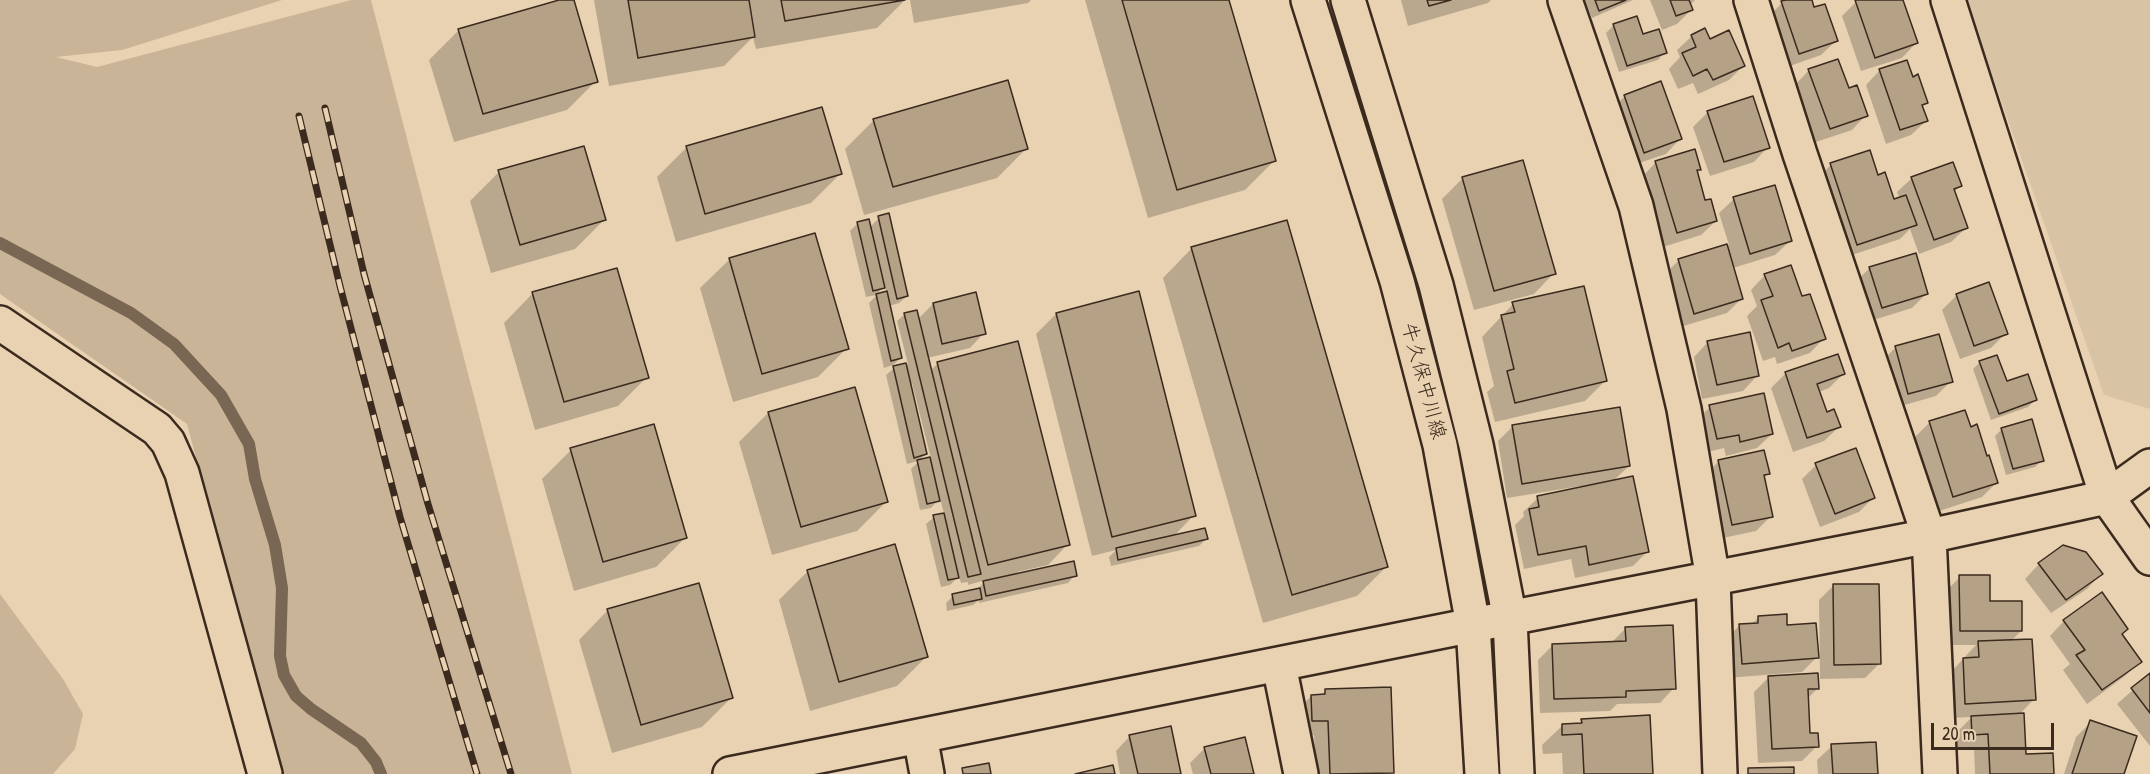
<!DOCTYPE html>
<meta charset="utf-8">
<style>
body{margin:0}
#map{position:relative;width:2150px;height:774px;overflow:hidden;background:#e9d2b2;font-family:"Patrick Hand",sans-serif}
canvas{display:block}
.scale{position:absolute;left:1931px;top:723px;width:123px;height:27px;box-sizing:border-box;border:3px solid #3b2a1e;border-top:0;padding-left:8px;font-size:18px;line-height:21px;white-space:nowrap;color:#3b2a1e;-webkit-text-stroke:4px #e9d2b2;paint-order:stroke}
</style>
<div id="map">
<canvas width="2150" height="774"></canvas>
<div class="scale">20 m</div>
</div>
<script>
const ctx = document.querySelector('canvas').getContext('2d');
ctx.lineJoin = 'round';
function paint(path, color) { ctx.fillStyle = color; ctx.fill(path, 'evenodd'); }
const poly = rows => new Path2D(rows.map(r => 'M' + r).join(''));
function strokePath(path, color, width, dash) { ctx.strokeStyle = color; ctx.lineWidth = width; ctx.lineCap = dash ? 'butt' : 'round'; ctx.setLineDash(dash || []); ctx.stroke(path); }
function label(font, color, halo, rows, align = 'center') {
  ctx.font = font + ' "Patrick Hand","Klee One",sans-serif'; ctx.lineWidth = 6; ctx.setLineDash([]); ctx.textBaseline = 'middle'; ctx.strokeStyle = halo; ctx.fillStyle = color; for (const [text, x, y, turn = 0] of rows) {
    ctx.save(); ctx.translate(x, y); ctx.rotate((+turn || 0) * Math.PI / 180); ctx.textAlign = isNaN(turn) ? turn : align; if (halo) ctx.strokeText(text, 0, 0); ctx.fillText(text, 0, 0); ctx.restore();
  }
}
paint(poly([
 [1966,0,2150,0,2150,409,2104,395]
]), '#d9c3a5');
paint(poly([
 [0,0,282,0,122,50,56,57,97,67,351,0,371,0,572,774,281,774,187,424,0,294],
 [0,594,63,679,83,714,75,749,53,774,0,774]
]), '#cab497');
paint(poly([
 [565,0,573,0,596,81,567,110,454,142,429,60,459,30],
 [594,0,905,0,877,28,756,49,753,37,724,66,609,86],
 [910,0,1031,0,1028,3,914,23],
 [1085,0,1228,0,1274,161,1245,190,1148,218],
 [1401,0,1491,0,1488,3,1408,26],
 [1585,0,1633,0,1592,18],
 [1650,0,1695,0,1690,5,1692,9,1677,24,1662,30],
 [1791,0,1810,0,1813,9,1836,41,1821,55,1784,68,1768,17,1782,3],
 [1861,0,1902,0,1916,43,1902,58,1861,71,1842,16,1856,2],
 [1614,25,1642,36,1665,52,1658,60,1619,72,1606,33],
 [1692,36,1709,41,1743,66,1729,80,1698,94,1693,83,1678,89,1669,69,1680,57,1677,50],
 [1809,70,1848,90,1866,115,1852,130,1816,142,1795,85],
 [1880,70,1912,79,1926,103,1921,108,1926,121,1911,135,1886,144,1866,85],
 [1625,96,1680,139,1666,154,1630,166,1610,111],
 [1708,112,1768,147,1754,162,1710,176,1693,127],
 [874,120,1026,149,997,178,864,215,845,149],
 [687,147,840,174,811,203,676,242,657,177],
 [1656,162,1699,169,1696,173,1704,202,1716,221,1701,235,1663,247,1642,177],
 [1831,165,1877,177,1893,201,1900,199,1897,192,1912,178,1960,186,1954,192,1966,228,1951,242,1919,254,1910,229,1900,239,1843,258,1816,179],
 [499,172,604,220,575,249,491,273,470,201],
 [1462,179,1554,273,1534,294,1474,310,1442,199],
 [1734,199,1790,241,1775,255,1733,268,1742,298,1727,313,1680,327,1664,275,1679,260,1729,245,1719,213],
 [879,218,907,296,899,303,889,306,901,358,893,365,884,368,869,303,877,295,887,293,885,285,876,295,866,297,850,231,858,223,870,227],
 [1192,248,1386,567,1357,596,1263,623,1163,278],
 [730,259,847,348,818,377,733,402,700,288],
 [1870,268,1926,294,1912,308,1867,322,1855,282],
 [1765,275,1801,298,1824,338,1810,353,1777,364,1775,357,1763,361,1747,316,1757,306,1751,290],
 [533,293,647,377,618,406,535,430,504,323],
 [1957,295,2006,333,1991,348,1960,359,1942,310],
 [933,304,984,333,970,348,927,358,930,371,938,363,1068,544,1048,565,1017,572,1017,575,1075,575,1068,583,979,603,979,600,973,605,947,611,946,603,953,596,976,591,986,580,968,585,968,582,961,583,959,576,950,585,941,587,926,524,934,517,944,514,940,498,931,508,920,510,911,469,918,462,931,459,912,383,910,384,926,454,918,461,907,464,886,375,894,368,908,364,897,321,905,314,917,320],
 [1513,304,1605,381,1585,401,1495,422,1487,392,1494,386,1482,337],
 [1056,314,1194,515,1173,537,1206,539,1199,546,1111,566,1109,557,1116,550,1092,556,1036,334],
 [1708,342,1757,376,1743,391,1702,399,1694,357],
 [1896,347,1951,381,1936,396,1894,408,1881,362],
 [1837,356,1843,374,1829,388,1819,392,1826,414,1839,427,1824,441,1793,452,1771,388,1785,374],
 [1980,362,2006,383,2035,400,2028,407,1991,420,1973,369],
 [1710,407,1772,434,1757,448,1726,456,1724,448,1703,453,1696,421],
 [1964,412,1996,483,1982,497,1939,511,1915,437,1929,423],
 [768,413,886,502,857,531,772,555,739,442],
 [1513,426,1629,466,1612,482,1647,552,1633,566,1575,578,1571,559,1524,569,1515,525,1524,516,1523,512,1538,498,1581,489,1581,486,1507,498,1498,441],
 [2002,429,2042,460,2035,467,2006,475,1995,436],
 [571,450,686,537,656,567,574,591,542,479],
 [1719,461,1768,474,1763,478,1771,516,1756,531,1718,539,1704,476],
 [1816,465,1873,498,1859,512,1820,527,1802,479],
 [2039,564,2101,574,2087,589,2051,613,2025,579],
 [808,571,926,657,897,686,810,711,779,600],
 [1960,577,2021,631,2010,642,2034,699,2019,715,2025,756,2053,774,1975,774,1974,748,1958,749,1957,732,1972,717,1951,718,1949,674,1976,645,1946,645,1946,591],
 [1833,586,1879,664,1865,678,1820,679,1819,600],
 [608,610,731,698,702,727,612,753,579,640],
 [1758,618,1786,626,1817,657,1802,672,1727,678,1725,640,1739,626,1751,625],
 [2064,621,2121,635,2140,661,2125,676,2087,704,2063,670,2070,664,2050,636],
 [1626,628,1674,688,1660,703,1617,704,1610,711,1540,713,1538,660,1553,645,1611,643],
 [2150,675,2150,746,2117,704],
 [1769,677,1818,688,1807,699,1808,734,1817,746,1802,761,1758,763,1754,692],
 [1326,690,1392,772,1390,774,1316,774,1314,735,1298,735,1297,711,1311,696,1320,696],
 [1582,720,1652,774,1563,774,1562,753,1543,754,1542,745,1563,725,1578,725],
 [2091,722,2123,774,2064,774,2076,737],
 [1130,736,1180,774,1120,774,1116,751],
 [1832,746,1876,774,1818,774,1817,760],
 [1205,748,1253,774,1193,774,1190,763]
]), '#0003');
strokePath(poly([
 [0,243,131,313,174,344,221,395,249,444,255,479,275,545,282,588,280,656,284,675,296,696,311,709,361,743,376,762,381,774]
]), '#796653', 12);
const building = poly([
 [559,0,574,0,598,82,483,114,458,29,559,0],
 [628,0,749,0,755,37,638,58,628,0],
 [781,0,905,0,785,21,781,0],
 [1122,0,1229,0,1276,161,1177,190,1122,0],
 [1427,0,1451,0,1429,6,1427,0],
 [1595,0,1626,0,1599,11,1595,0],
 [1670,0,1689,0,1693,10,1676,16,1670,0],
 [1786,0,1812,0,1814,7,1825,4,1838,41,1799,54,1781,1,1786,0],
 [1855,0,1903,0,1918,43,1875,58,1855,0],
 [1637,16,1643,34,1659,29,1667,53,1627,66,1613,24,1637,16],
 [1705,28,1710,39,1729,30,1745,66,1713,80,1707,69,1693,76,1682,53,1696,47,1691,35,1705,28],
 [1838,59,1849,88,1857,85,1868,116,1830,129,1808,69,1838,59],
 [1907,60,1913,77,1918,74,1928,103,1922,105,1928,121,1900,130,1879,69,1907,60],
 [1008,80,1028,149,893,187,873,119,1008,80],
 [1661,81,1682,139,1644,153,1624,95,1661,81],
 [1753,96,1770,148,1724,162,1707,111,1753,96],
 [822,107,842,174,705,214,686,146,822,107],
 [584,146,606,220,520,245,498,170,584,146],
 [1695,149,1701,170,1697,170,1705,200,1711,199,1717,221,1677,233,1655,161,1695,149],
 [1870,150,1878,175,1885,172,1894,199,1906,195,1917,225,1857,245,1830,163,1870,150],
 [1523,160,1556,274,1494,291,1462,177,1523,160],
 [1953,162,1962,186,1954,189,1968,228,1934,240,1911,177,1953,162],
 [1775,185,1792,241,1750,254,1733,197,1775,185],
 [889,213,908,296,897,299,878,216,889,213],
 [869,219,885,288,873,291,857,222,869,219],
 [1287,220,1388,567,1292,595,1191,247,1287,220],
 [815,233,849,349,762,374,729,258,815,233],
 [1727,244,1743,299,1694,314,1678,259,1727,244],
 [1916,253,1928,294,1882,308,1869,267,1916,253],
 [1791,265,1802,296,1810,294,1826,339,1792,351,1789,343,1778,348,1761,300,1773,296,1764,274,1791,265],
 [617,268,649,378,564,402,532,292,617,268],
 [1989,282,2008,334,1974,346,1956,294,1989,282],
 [1584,286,1607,381,1515,403,1507,371,1514,369,1501,315,1515,312,1512,302,1584,286],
 [887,291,902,358,891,361,876,294,887,291],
 [1139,291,1196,516,1112,537,1056,313,1139,291],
 [976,292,986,334,942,344,933,303,976,292],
 [917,310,981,574,968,577,904,313,917,310],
 [1750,332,1759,376,1717,385,1707,341,1750,332],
 [1939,334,1953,382,1908,394,1895,346,1939,334],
 [1018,341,1070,545,988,565,937,362,1018,341],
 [1838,354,1845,374,1817,384,1827,412,1834,409,1841,427,1807,438,1785,372,1838,354],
 [1997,355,2007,381,2028,374,2037,400,1999,414,1979,361,1997,355],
 [906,363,927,454,914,458,893,366,906,363],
 [855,387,888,502,801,527,768,412,855,387],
 [1764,393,1773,434,1740,442,1739,435,1717,439,1709,405,1764,393],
 [1620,407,1630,466,1522,484,1512,425,1620,407],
 [1965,410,1971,427,1977,424,1987,456,1989,455,1998,483,1953,497,1929,421,1965,410],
 [2032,419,2044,461,2013,469,2001,428,2032,419],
 [654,424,687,538,603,562,570,448,654,424],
 [1856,448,1875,498,1835,514,1815,463,1856,448],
 [1764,450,1770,474,1764,475,1773,517,1732,525,1718,460,1764,450],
 [930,457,940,501,927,504,917,460,930,457],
 [1633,476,1649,552,1589,565,1586,546,1538,555,1529,509,1539,507,1537,496,1633,476],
 [944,513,959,578,948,580,933,515,944,513],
 [1205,528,1208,539,1118,560,1116,548,1205,528],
 [895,544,928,657,839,682,807,570,895,544],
 [2063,545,2086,552,2103,574,2066,600,2038,563,2063,545],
 [1074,561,1077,576,986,596,983,581,1074,561],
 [1959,575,1990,575,1990,601,2022,601,2022,631,1960,631,1959,575],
 [699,583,733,698,641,725,607,609,699,583],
 [1833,584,1879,584,1881,664,1834,665,1833,584],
 [980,588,982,599,954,605,952,594,980,588],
 [2102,592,2128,629,2122,634,2142,662,2102,690,2076,655,2085,650,2063,620,2102,592],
 [1787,614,1787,625,1816,623,1819,658,1742,664,1739,624,1758,623,1758,616,1787,614],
 [1673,625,1676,689,1626,691,1626,697,1554,699,1552,644,1626,641,1625,627,1673,625],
 [2032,639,2036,700,1965,704,1963,658,1979,657,1978,641,2032,639],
 [1818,673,1819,689,1808,689,1810,733,1818,733,1819,747,1772,749,1768,676,1818,673],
 [2150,673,2150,713,2131,688,2150,673],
 [1391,687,1394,773,1330,774,1328,721,1312,721,1311,695,1325,694,1325,689,1391,687],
 [2024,713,2026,754,2053,753,2054,774,1990,774,1988,734,1972,735,1971,716,2024,713],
 [1650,715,1653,774,1584,774,1582,734,1562,735,1562,724,1582,723,1581,719,1650,715],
 [2090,720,2137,736,2124,774,2072,774,2090,720],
 [1171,726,1181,774,1138,774,1129,735,1171,726],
 [1245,737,1254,774,1211,774,1204,747,1245,737],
 [1876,742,1878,774,1833,774,1831,744,1876,742],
 [989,763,991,774,963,774,962,768,989,763],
 [1113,765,1115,774,1075,774,1113,765],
 [1794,767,1794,774,1748,774,1748,768,1794,767]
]);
paint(building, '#b5a186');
strokePath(building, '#3b2a1e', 1.5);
const minor = poly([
 [1308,0,1397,281,1440,445,1473,625,1482,774],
 [1348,0,1436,285,1476,445,1510,619,1517,774],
 [1565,0,1636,206,1684,409,1713,579,1720,774],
 [1751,0,1800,154,1929,536,1940,774],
 [1948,0,2107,497,2150,466],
 [0,323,157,429,168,442,182,473,265,774],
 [1279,665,1301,774],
 [920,736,927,774],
 [730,774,1473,625,1929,536,2107,497,2150,558]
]);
strokePath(minor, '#3b2a1e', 38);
strokePath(minor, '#e9d2b2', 33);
const rail = poly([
 [325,108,364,274,428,504,511,774],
 [299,116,340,286,400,517,477,774]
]);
strokePath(rail, '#3b2a1e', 7);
strokePath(rail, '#e9d2b2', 4.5, [14]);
label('20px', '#3b2a1e', '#e9d2b2', [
 ["牛久保中川線",1423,381,75]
]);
</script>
